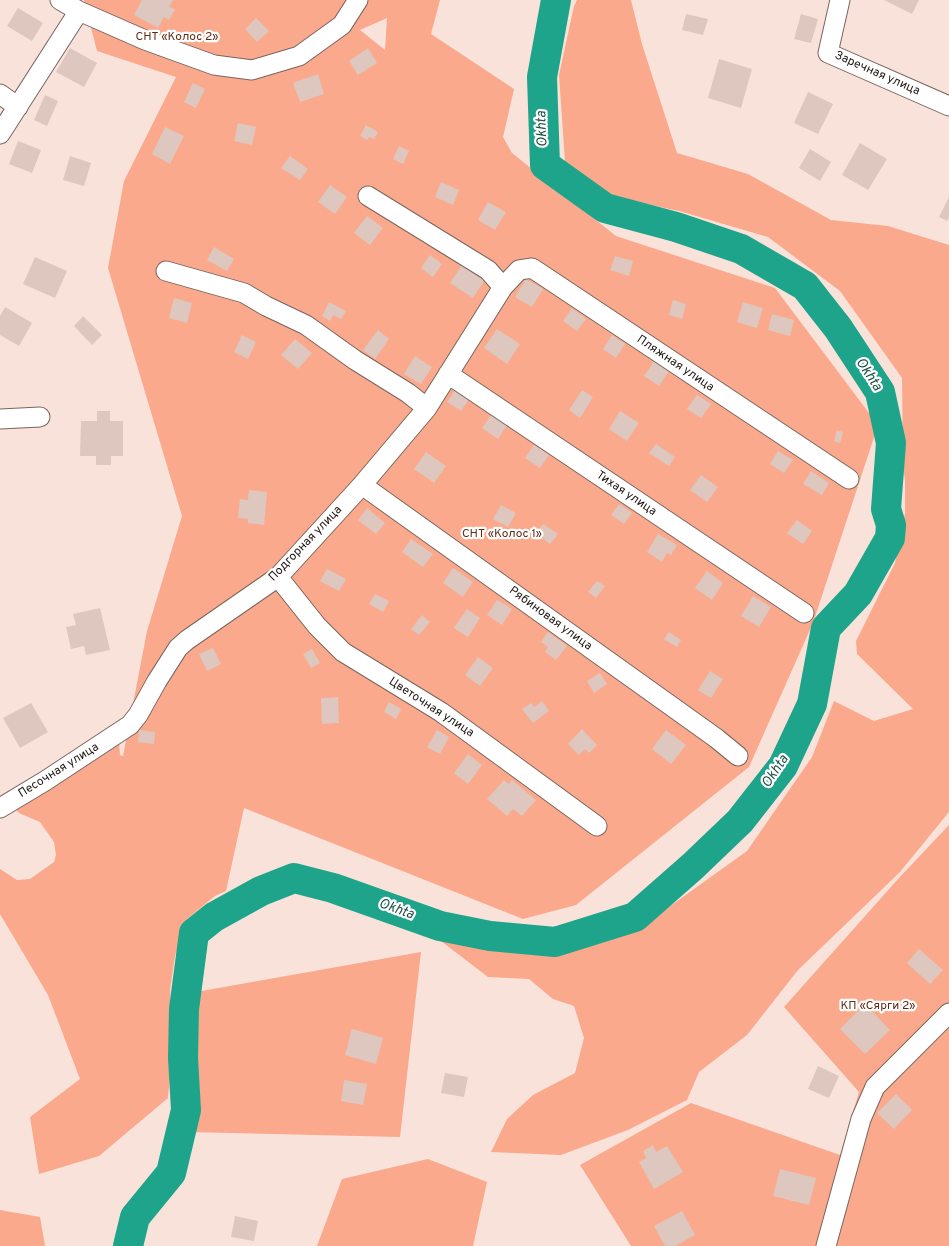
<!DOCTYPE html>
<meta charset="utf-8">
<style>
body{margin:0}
canvas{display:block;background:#f9e2da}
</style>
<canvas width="949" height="1246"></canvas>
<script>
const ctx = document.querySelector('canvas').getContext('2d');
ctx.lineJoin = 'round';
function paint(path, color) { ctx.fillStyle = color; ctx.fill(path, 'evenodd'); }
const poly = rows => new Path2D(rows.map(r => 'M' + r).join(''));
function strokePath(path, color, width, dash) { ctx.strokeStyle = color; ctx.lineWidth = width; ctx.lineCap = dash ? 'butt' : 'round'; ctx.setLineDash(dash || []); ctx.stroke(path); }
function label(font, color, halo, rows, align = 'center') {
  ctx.font = font + ' Overpass,sans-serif'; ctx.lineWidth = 4.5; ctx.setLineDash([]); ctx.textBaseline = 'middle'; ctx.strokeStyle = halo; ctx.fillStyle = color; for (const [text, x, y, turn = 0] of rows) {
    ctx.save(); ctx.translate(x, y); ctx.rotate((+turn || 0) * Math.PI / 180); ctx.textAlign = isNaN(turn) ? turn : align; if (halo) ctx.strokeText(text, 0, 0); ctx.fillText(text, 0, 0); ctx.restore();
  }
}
paint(poly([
 [84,0,440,0,431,34,514,89,503,137,512,153,616,236,775,288,878,425,813,623,749,767,576,905,523,919,244,808,226,891,215,896,187,919,175,956,170,990,173,1039,168,1098,99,1156,39,1174,30,1117,80,1079,48,995,0,914,0,869,17,880,30,879,54,862,56,855,54,842,40,822,19,813,15,809,119,742,120,755,123,756,147,631,182,516,108,268,124,181,176,77,97,51],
 [387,18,385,50,360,30],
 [577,0,631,0,642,44,677,153,748,174,831,220,888,226,949,245,949,812,900,872,798,970,747,1035,699,1072,687,1100,628,1130,561,1155,491,1152,507,1119,533,1095,575,1073,584,1038,574,1006,553,999,529,979,488,977,437,938,485,947,556,956,648,922,747,851,812,757,834,701,874,721,913,709,857,654,856,641,895,563,905,513,905,481,903,463,902,378,840,291,768,237,679,211,608,196,565,161,559,75,574,6],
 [949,825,949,1246,631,1246,580,1165,691,1103,840,1155,859,1092,784,1007,898,879],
 [421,952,400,1137,188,1132,196,992],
 [428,1159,487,1182,473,1246,317,1246,342,1179],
 [0,1210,40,1217,45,1246,0,1246]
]), '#fba98c');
strokePath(poly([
 [128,1246,135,1217,171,1173,186,1110,183,1058,184,1009,194,933,214,917,261,891,294,878,333,888,440,926,490,936,555,942,635,917,693,866,740,821,783,766,812,704,826,628,858,594,890,538,891,525,886,509,891,443,880,392,838,328,805,286,741,249,676,227,605,208,545,165,542,77,556,0]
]), '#1da48a', 30);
paint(poly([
 [142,0,173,0,169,7,175,9,169,20,164,17,158,28,134,15],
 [884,0,919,0,912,14],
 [18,8,43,23,32,41,7,26],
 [686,14,708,19,703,35,682,30],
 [801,14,818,19,811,43,794,39],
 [256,18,269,31,257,42,245,29],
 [70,48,97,63,84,87,56,72],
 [368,48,377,63,358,75,349,61],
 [719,59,752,69,741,108,708,98],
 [318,74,324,94,300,102,293,83],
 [193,83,205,89,196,108,184,102],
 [808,92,833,104,818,134,794,123],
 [45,95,58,101,47,126,34,120],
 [238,123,256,127,252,145,234,141],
 [366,125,378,132,374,139,369,137,367,140,360,136],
 [165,127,184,136,170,164,152,154],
 [18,141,41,150,32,173,9,164],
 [860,143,887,159,868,190,842,175],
 [399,146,409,151,403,164,393,159],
 [810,149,831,162,820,181,799,168],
 [70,156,91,163,84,186,63,180],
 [290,156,308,169,300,180,281,168],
 [441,182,459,190,453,205,435,197],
 [330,185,347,197,335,214,318,202],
 [949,197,949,217,947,221,939,217],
 [488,202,506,212,495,230,478,220],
 [367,216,383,228,370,245,354,233],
 [214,247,234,259,227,271,207,260],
 [430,255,442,264,433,277,421,268],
 [615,256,633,261,629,276,610,270],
 [35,257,67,271,55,298,23,284],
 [462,265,484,281,473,298,450,283],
 [526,279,543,289,532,307,515,297],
 [174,298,192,303,187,323,169,318],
 [673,300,686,304,682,319,669,315],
 [329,302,346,311,341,319,333,315,330,321,322,316],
 [743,302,763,308,757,328,737,322],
 [5,307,32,323,19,346,0,335,0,316],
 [572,308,586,319,577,331,563,321],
 [772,314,794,320,790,336,768,330],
 [83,316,102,335,92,345,74,326],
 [497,329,520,344,507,364,484,348],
 [378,330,389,339,375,359,363,350],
 [242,335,256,342,248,359,234,352],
 [612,335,625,344,616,358,603,349],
 [295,339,312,353,298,369,281,355],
 [415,356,432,367,421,384,404,374],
 [654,361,669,371,659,386,644,376],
 [457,387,471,396,461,411,447,402],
 [582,390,593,397,580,418,569,410],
 [697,395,711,404,701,418,687,409],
 [97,411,110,411,110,421,123,421,123,456,111,456,111,465,96,465,96,456,80,456,81,421,97,421],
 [620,411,639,423,627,441,609,429],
 [491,415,507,425,498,439,482,428],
 [837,430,843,432,840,443,834,441],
 [656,444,675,457,669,466,649,453],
 [534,445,549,455,540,468,525,458],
 [778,451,793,460,784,473,770,464],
 [426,452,446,466,434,483,414,469],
 [811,471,829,483,822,495,803,484],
 [701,475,718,487,707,502,690,490],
 [249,490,267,492,264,525,248,523,248,519,238,518,240,499,248,500],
 [619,504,632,513,624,524,611,515],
 [501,505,516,513,508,527,493,519],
 [367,508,385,523,376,534,358,520],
 [797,520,812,531,803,544,787,533],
 [543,524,558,534,550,544,536,534],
 [658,534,677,545,671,555,667,553,662,562,647,552],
 [411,539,433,554,423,567,402,552],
 [453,568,473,582,463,597,443,583],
 [327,569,346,579,339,591,320,581],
 [707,571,723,583,712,600,695,588],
 [597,581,605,586,596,598,588,592],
 [375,594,389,601,383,612,369,604],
 [753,596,771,607,759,627,741,616],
 [497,600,512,609,502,625,487,615],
 [100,608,110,650,86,655,84,646,71,649,66,627,76,625,73,614],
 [467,609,480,618,468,637,454,628],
 [422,615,430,622,419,635,411,629],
 [548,632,567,646,556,660,545,652,548,647,541,642],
 [669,632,681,640,677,647,664,639],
 [213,648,221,664,207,671,199,654],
 [312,649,320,663,311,668,303,654],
 [478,657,493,668,480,686,465,675],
 [710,671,723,679,711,698,698,690],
 [600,673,607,684,594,693,587,681],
 [338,697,339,723,322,724,321,698],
 [542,701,549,711,533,723,522,709,531,703,534,707],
 [389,702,401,709,396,719,384,712],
 [31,703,48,732,20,748,3,718],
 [582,729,597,745,589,753,585,749,579,755,568,744],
 [139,730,155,732,154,744,138,742],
 [437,730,449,737,440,754,427,747],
 [666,730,686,745,671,764,652,749],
 [468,754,482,765,468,784,454,773],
 [504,780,509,784,512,780,536,800,522,816,513,809,507,816,487,799],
 [919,949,943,970,930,984,907,963],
 [865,1004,890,1030,865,1054,840,1029],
 [352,1029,383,1038,376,1064,345,1055],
 [818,1066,839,1076,829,1098,808,1089],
 [445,1073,468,1077,464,1097,441,1093],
 [344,1080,367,1084,363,1105,341,1101],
 [896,1094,912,1110,894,1129,877,1113],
 [653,1145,656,1152,667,1146,683,1172,654,1189,639,1162,646,1158,643,1151],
 [780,1169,816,1178,809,1205,773,1196],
 [682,1211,695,1235,675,1246,665,1246,654,1226],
 [235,1216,258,1221,254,1241,231,1237]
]), '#dec7bf');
const minor = poly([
 [60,0,79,11],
 [840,0,828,53,949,106],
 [0,94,18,107],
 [0,134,79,11,145,40,214,65,252,70,299,56,342,25,358,0],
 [368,196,488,270,503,287],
 [166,271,244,293,266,306,306,325,355,360,408,393,427,408],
 [448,374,804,613],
 [0,419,40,417],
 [362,485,716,738,738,756],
 [278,577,317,626,343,652,441,712,597,826],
 [0,808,45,781,130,725,138,715,157,681,178,648,187,640,278,577,362,485,427,408,503,287,519,270,532,268,849,479],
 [826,1246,861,1119,875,1087,949,1013]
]);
strokePath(minor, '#79655e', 21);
strokePath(minor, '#fff', 19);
label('12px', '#622a15', '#fff', [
 ["СНТ «Колос 2»",177,38],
 ["СНТ «Колос 1»",502,535],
 ["КП «Сярги 2»",878,1007]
]);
label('12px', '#1e1613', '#fff', [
 ["Заречная улица",877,74,24],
 ["Пляжная улица",675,364,34],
 ["Тихая улица",626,494,34],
 ["Подгорная улица",306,544,-46],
 ["Рябиновая улица",550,619,36],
 ["Цветочная улица",431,708,33],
 ["Песочная улица",59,771,-32]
]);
label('italic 14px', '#1d5044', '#fff', [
 ["Okhta",543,129,-92],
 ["Okhta",868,375,57],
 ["Okhta",776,772,-56],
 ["Okhta",396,910,20]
]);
</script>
